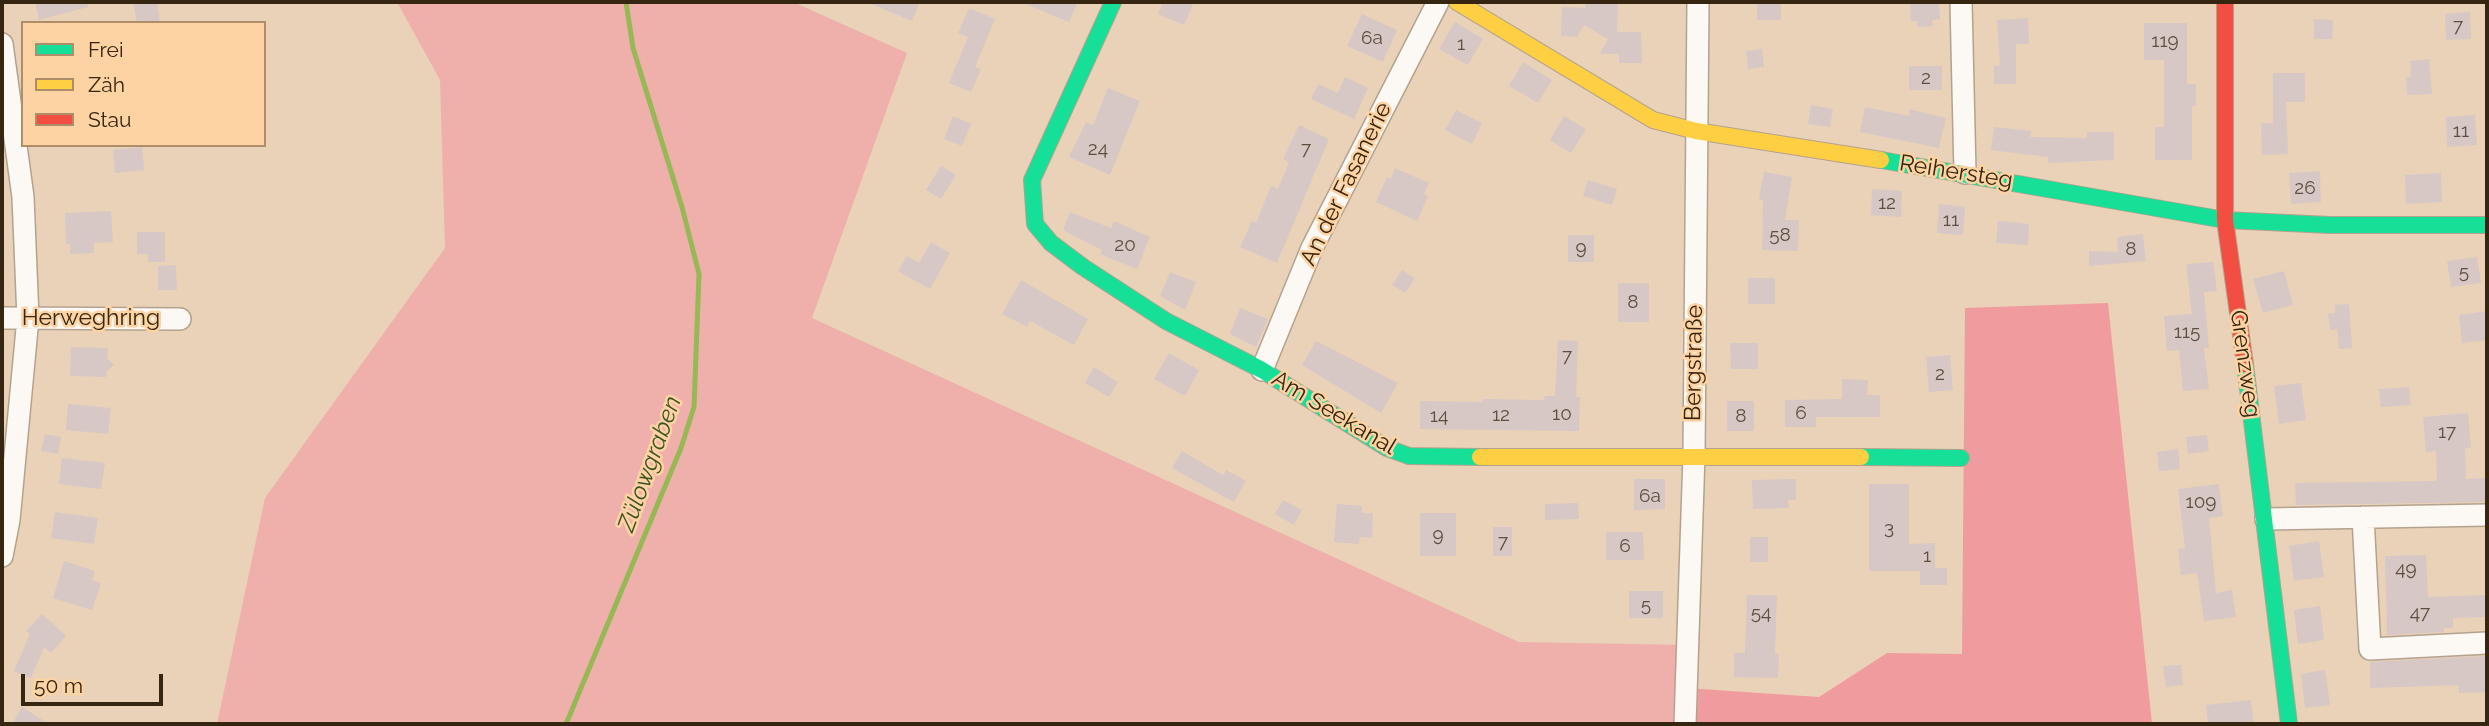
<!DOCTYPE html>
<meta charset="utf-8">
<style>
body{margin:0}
#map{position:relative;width:2489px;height:726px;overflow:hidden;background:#e9d2b8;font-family:Raleway,sans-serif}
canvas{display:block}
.frame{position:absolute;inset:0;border:4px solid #352511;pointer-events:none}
.legend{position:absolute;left:21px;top:21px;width:245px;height:126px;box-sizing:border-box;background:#fed3a3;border:2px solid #ae8d69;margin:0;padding:9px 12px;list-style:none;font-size:21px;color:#352511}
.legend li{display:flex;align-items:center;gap:14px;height:35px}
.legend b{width:35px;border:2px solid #ae8d69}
.scale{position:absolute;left:21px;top:674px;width:142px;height:32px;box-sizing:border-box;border:4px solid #352511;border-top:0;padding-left:9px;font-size:21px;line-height:24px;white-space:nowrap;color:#352511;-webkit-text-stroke:5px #fed3a3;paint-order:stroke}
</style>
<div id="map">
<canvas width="2489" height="726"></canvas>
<div class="frame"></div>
<ul class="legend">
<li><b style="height:9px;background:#16e098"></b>Frei</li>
<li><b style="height:9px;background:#ffcf43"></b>Zäh</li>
<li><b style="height:9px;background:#f24e42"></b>Stau</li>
</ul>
<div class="scale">50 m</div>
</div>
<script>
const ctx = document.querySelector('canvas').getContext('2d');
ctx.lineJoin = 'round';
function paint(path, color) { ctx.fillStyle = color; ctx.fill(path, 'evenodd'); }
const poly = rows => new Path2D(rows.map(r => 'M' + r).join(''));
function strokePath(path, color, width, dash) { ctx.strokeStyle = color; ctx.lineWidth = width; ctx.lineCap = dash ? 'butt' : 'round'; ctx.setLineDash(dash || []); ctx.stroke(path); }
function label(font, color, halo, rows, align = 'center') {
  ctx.font = font + ' Raleway,sans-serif'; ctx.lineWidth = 5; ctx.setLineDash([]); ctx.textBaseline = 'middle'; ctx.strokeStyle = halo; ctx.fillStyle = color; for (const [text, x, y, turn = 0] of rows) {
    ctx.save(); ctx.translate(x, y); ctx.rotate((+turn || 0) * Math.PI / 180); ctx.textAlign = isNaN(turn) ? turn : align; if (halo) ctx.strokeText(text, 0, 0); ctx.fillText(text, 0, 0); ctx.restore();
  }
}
paint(poly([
 [397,2,793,2,907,53,812,318,1519,642,1689,645,1685,724,217,724,265,498,445,248,440,80]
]), '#efb0ac');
paint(poly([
 [2108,303,2152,724,1685,724,1686,688,1819,697,1887,653,1962,654,1965,308]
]), '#f09c9f');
strokePath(poly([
 [566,724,681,448,694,407,699,274,682,207,633,48,626,2]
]), '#98b755', 5);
paint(poly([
 [35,2,88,2,88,7,39,20],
 [133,2,157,2,160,23,137,23],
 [867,2,920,2,912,21],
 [1021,2,1078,2,1069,22],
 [1163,2,1194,2,1184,25,1158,14],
 [1586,2,1618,2,1617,32,1641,32,1642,63,1619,63,1619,54,1600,54,1608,39,1584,25,1577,37,1561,36,1562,7,1585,8],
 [1757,2,1781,2,1781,20,1757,20],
 [1910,2,1939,2,1940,19,1932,20,1933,26,1918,27,1917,21,1911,21],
 [969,8,995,19,975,67,981,69,971,92,949,83,968,37,958,33],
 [2470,12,2471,39,2446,40,2445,14],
 [1362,14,1397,30,1383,62,1347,46],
 [2028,18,2029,44,2016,44,2016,84,1994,84,1994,66,2000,66,1997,20],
 [2314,19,2333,20,2332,39,2314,39],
 [1455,22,1483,39,1468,65,1439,49],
 [2144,23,2187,23,2187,84,2196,84,2196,106,2192,106,2192,160,2155,160,2155,127,2164,127,2164,60,2144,60],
 [1762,49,1764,67,1748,69,1746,51],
 [2429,59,2432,94,2407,95,2406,77,2411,77,2410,61],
 [1523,62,1552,80,1538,103,1509,86],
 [1909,66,1942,66,1942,90,1909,90],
 [2273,73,2305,73,2305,102,2286,102,2288,154,2262,155,2261,123,2273,123],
 [1345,77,1368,88,1354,119,1311,99,1318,84,1338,93],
 [1108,88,1140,101,1110,175,1069,157,1086,122,1093,125],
 [1811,105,1833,109,1830,127,1808,124],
 [1865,107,1909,116,1909,109,1946,118,1939,148,1860,132],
 [1456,110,1482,123,1472,144,1445,130],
 [2475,115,2477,145,2447,147,2446,117],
 [953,116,971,124,962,146,944,139],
 [1564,116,1586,129,1571,153,1550,140],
 [1299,125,1329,139,1277,263,1240,247,1252,221,1256,223,1271,186,1278,189,1289,162,1283,159],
 [1994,127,2031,131,2030,137,2087,138,2087,132,2114,132,2114,160,2048,163,2048,157,1991,150],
 [142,147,144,170,115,173,113,150],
 [941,166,956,175,941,199,926,190],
 [1395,168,1429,183,1424,194,1428,196,1417,221,1376,202,1387,177,1391,179],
 [2320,171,2321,202,2291,204,2289,173],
 [1764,172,1792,177,1785,220,1799,220,1798,251,1762,250,1763,200,1759,199],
 [2441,173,2442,202,2406,204,2405,175],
 [1588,180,1617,189,1612,205,1583,196],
 [1872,189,1902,191,1901,217,1871,215],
 [1939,204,1965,207,1963,235,1937,233],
 [111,211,113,242,94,243,94,253,70,254,70,244,66,244,65,213],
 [1070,212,1111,228,1114,221,1150,237,1137,269,1100,254,1102,250,1063,230],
 [1998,221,2029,224,2028,245,1996,243],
 [137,232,165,232,165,262,148,262,148,254,137,254],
 [2143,234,2146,261,2089,266,2089,251,2118,252,2117,237],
 [1568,235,1594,235,1594,262,1568,262],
 [931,242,950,253,930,289,898,271,907,256,919,263],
 [2477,257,2481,283,2451,287,2447,261],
 [2213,262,2217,291,2204,292,2209,348,2204,348,2209,389,2183,391,2179,350,2167,351,2164,316,2192,314,2186,264],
 [176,265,177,290,158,290,158,266],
 [1402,270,1415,278,1405,293,1392,285],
 [2284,271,2293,305,2263,313,2253,279],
 [1170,272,1196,282,1185,310,1160,296],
 [1748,278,1775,278,1775,304,1748,304],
 [1021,280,1088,319,1074,345,1030,321,1027,327,1002,314],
 [1618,283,1649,283,1649,322,1618,322],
 [2349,304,2352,348,2339,349,2337,329,2330,330,2328,314,2335,313,2335,305],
 [1240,308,1268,319,1256,347,1230,334],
 [2487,311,2487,340,2462,343,2459,315],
 [1558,340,1578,341,1576,397,1580,397,1579,431,1420,429,1420,401,1483,402,1483,399,1544,400,1545,396,1555,396],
 [1316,341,1398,383,1381,413,1302,365],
 [1730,343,1758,343,1758,369,1731,369],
 [71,347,108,348,107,358,114,365,107,371,106,377,70,376],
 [1169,353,1199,370,1185,396,1154,379],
 [1950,355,1953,390,1929,392,1926,357],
 [1094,367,1118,382,1109,397,1085,383],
 [1842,379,1868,380,1867,395,1880,395,1880,417,1816,417,1816,427,1785,427,1785,400,1842,399],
 [2301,383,2306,420,2279,424,2274,386],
 [2409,387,2411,405,2381,407,2379,389],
 [1727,401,1754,401,1754,431,1727,431],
 [68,404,111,408,108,434,66,430],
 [2468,413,2471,448,2465,448,2466,479,2487,478,2487,502,2296,505,2295,483,2437,481,2436,451,2426,452,2423,417],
 [45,434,61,437,58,454,41,451],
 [2207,435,2209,451,2188,454,2186,437],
 [2178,449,2180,469,2159,471,2157,452],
 [1182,451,1223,475,1226,470,1246,481,1234,502,1172,468],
 [62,458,105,463,101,489,59,484],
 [1634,479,1665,479,1665,509,1634,510],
 [1796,479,1796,500,1788,500,1789,508,1753,509,1752,480],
 [1869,484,1909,484,1909,544,1935,543,1935,568,1947,568,1947,585,1920,585,1920,571,1869,571],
 [2219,484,2223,516,2209,518,2216,593,2232,590,2236,617,2204,621,2197,573,2181,575,2178,549,2185,548,2178,489],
 [1283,500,1302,510,1294,525,1275,514],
 [1578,503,1579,519,1545,520,1545,504],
 [1337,504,1362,506,1362,513,1373,513,1372,538,1360,537,1359,544,1334,542],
 [55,512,98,518,94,544,51,538],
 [1420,513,1456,513,1456,556,1420,556],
 [1493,527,1512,527,1512,556,1493,556],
 [1606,532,1643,532,1644,560,1606,560],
 [1750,537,1768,537,1768,562,1750,562],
 [2319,541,2324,577,2294,581,2289,546],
 [2426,555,2428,597,2487,595,2487,617,2453,618,2453,628,2444,628,2444,632,2387,635,2385,556],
 [64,561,95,571,92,580,101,583,92,610,53,598],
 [1629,591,1663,591,1663,618,1629,618],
 [1747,595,1777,595,1775,654,1779,654,1778,678,1734,677,1734,653,1745,653],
 [2320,606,2324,640,2298,644,2294,610],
 [42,614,66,636,51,653,44,647,31,678,14,671,30,634,26,631],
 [2486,656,2487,692,2459,693,2459,685,2370,688,2370,662],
 [2181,665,2183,685,2166,687,2163,666],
 [2325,670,2330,705,2305,708,2301,674],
 [2251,700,2254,724,2208,724,2206,705],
 [22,707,49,724,12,724]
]), '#d7c8c6');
const street = poly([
 [1961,2,1965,173],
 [2,44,23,197,28,318,9,520,2,556],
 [2,318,180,319],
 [1262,370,1312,248,1438,2],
 [2363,517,2370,649,2487,643],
 [2266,519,2487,515],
 [1685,724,1694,455,1698,2]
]);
const fast = poly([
 [1113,2,1032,180,1035,224,1051,243,1083,267,1166,321,1262,370,1387,448,1409,456,1480,457],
 [1881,160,2225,220,2330,225,2487,225],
 [2245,364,2289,724],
 [1861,457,1961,458]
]);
const slow = poly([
 [1457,2,1653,120,1696,131,1881,160],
 [1480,457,1861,457]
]);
const jam = poly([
 [2225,2,2225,220,2245,364]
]);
strokePath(street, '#b4a28e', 24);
strokePath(fast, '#b4a28e', 18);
strokePath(slow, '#b4a28e', 18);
strokePath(jam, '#b4a28e', 18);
strokePath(street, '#fcf8f4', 21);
strokePath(fast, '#16e098', 16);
strokePath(slow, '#ffcf43', 16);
strokePath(jam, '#f24e42', 16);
label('19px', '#5e4e3e', null, [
 ["7",2458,26],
 ["6a",1372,38],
 ["119",2165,41],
 ["1",1461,44],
 ["2",1926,78],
 ["11",2461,131],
 ["24",1098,149],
 ["7",1306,149],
 ["26",2305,188],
 ["12",1887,203],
 ["11",1951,220],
 ["58",1780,235],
 ["20",1125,245],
 ["9",1581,248],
 ["8",2131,249],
 ["5",2464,272],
 ["8",1633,302],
 ["115",2187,332],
 ["7",1567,356],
 ["2",1940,374],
 ["6",1801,413],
 ["10",1562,414],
 ["12",1501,415],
 ["14",1439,416],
 ["8",1741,416],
 ["17",2447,432],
 ["6a",1650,496],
 ["109",2201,502],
 ["3",1889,528],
 ["9",1438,535],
 ["7",1503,542],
 ["6",1625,546],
 ["1",1927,556],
 ["49",2406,569],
 ["5",1646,605],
 ["54",1761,613],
 ["47",2420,613]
]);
label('23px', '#352511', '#fed3a3', [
 ["Reihersteg",1956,172,9],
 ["An der Fasanerie",1346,184,-64],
 ["Herweghring",91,318],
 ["Bergstraße",1694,363,-89],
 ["Grenzweg",2245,364,82],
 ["Am Seekanal",1334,413,31]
]);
label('italic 24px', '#3c5323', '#fed3a3', [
 ["Zülowgraben",650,464,-70]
]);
</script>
